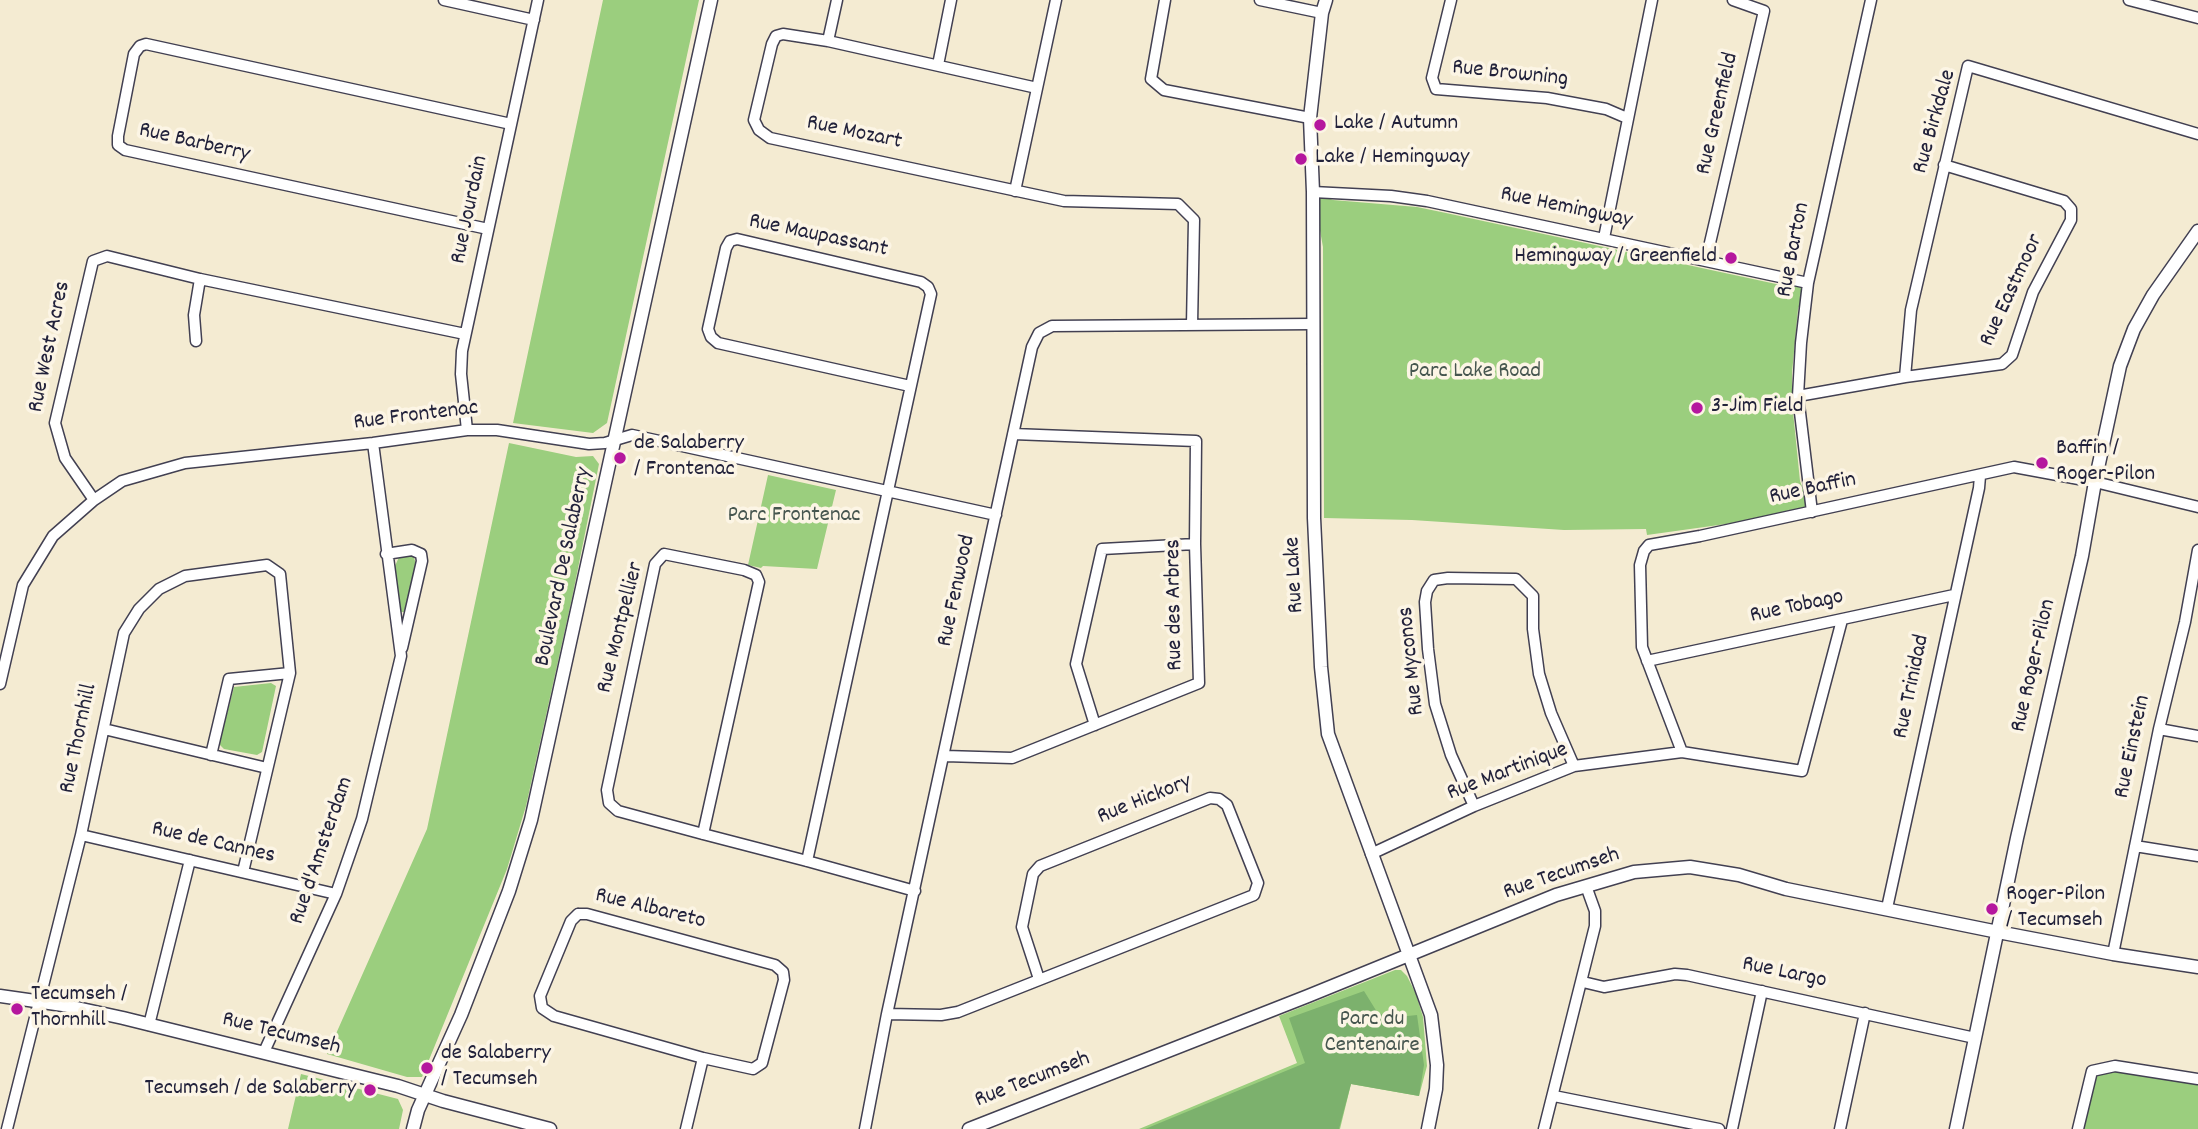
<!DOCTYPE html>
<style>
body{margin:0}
canvas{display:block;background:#f4ebd2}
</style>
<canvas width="2198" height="1129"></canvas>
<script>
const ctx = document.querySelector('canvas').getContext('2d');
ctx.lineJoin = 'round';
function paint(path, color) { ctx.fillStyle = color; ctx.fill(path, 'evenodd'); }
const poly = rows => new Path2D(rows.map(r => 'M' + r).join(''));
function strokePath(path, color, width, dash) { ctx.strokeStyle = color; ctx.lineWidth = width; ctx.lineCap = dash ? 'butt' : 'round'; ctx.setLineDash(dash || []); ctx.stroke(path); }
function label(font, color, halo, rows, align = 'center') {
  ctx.font = font + ' Dekko,sans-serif'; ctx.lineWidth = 7; ctx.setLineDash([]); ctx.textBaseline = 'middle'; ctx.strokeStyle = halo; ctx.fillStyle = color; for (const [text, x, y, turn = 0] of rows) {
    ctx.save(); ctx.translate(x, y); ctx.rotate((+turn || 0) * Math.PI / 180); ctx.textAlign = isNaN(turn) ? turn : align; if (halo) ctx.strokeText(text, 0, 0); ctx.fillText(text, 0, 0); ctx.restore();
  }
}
paint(poly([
 [603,0,699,0,607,423,593,433,513,423],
 [1313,192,1333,200,1417,207,1446,213,1790,287,1808,283,1798,309,1792,373,1792,402,1800,481,1812,512,1647,535,1646,529,1564,530,1412,520,1324,518,1323,247],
 [509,443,576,457,593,456,599,464,572,598,526,806,507,869,422,1077,407,1077,327,1054,427,829],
 [768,475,836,490,817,569,763,566,761,568,748,565],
 [413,556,416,563,404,612,401,612,395,566,399,557],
 [271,683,276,686,262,752,257,755,224,749,219,744,234,687],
 [1395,970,1401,970,1407,976,1416,994,1423,1017,1427,1066,1419,1096,1351,1084,1340,1129,1139,1129,1297,1063,1279,1016],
 [2115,1066,2198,1079,2198,1129,2078,1129,2092,1071],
 [301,1074,398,1099,403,1110,399,1129,288,1129]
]), '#9bce7e');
paint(poly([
 [1364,991,1377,1012,1389,1018,1417,1015,1424,1065,1419,1096,1351,1084,1339,1129,1145,1129,1305,1063,1289,1018]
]), '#7cb16d');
const minor = poly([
 [444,0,534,20],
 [1165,0,1151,79,1164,90,1310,118],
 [1260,0,1322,13],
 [1451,0,1432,78,1436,89,1547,98,1606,109,1627,118],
 [2129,0,2198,18],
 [828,41,837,0],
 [938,65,951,0],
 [1037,88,828,41,783,34,776,36,772,44,754,120,759,130,770,138,1064,201,1178,204,1194,220,1192,325],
 [1015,191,1056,0],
 [1313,192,1391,196,1427,201,1808,283],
 [488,229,125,150,118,145,118,136,134,54,140,46,146,44,511,124],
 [1604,238,1652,0],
 [1706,260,1764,11,1733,0],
 [196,341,194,315,200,279],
 [1905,377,1911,310,1968,66,2198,134],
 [1798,396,1905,377,2002,364,2012,355,2033,292,2071,220,2071,209,2064,201,1944,165],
 [467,430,461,374,462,351,538,0],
 [94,500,65,458,55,423,93,261,107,256,200,279,465,334],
 [1812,512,1798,396,1801,343,1808,283,1871,0],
 [386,554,412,550,421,554,422,561,402,648],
 [1647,661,1954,595],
 [0,684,23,585,53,536,94,500,122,481,185,463,373,443,467,430,497,430,589,444,605,443,632,435,996,515],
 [1095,725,1076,664,1102,549,1195,544],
 [104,729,267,768],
 [2159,729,2198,736],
 [1682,752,1642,647,1640,565,1644,551,1649,545,1700,536,2014,467,2095,482,2198,507],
 [211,755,229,679,290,673],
 [945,756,1012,758,1199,683,1195,544,1196,441,1013,434],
 [1474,806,1451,755,1435,704,1428,649,1425,602,1427,591,1434,580,1448,578,1516,579,1533,596,1533,629,1539,674,1551,713,1574,766],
 [703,834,759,582,756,575,744,570,664,554,655,564,607,790,609,803,618,811,703,834,807,861,915,891],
 [81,835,336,894],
 [2135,846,2198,856],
 [1371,854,1474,806,1574,766,1682,752,1802,771,1842,620],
 [807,861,931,294,928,287,921,282,737,239,730,241,726,248,708,329,711,337,718,343,910,386],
 [1887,908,1979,488,1980,476],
 [578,914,587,914,775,965,783,972,784,980,762,1063,753,1069,703,1058,554,1016,542,1008,540,996,571,921,578,914],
 [2113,954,2159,729,2185,622,2198,550],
 [1583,982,1604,987,1675,974,1687,975,1975,1038],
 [887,1014,941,1015,958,1012,1254,895,1258,883,1227,805,1219,799,1210,798,1040,866,1033,874,1022,927,1039,979],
 [149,1025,190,860],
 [264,1052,336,894,362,819,401,656,373,443],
 [1554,1096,1719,1129],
 [7,1129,81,835,124,633,139,609,159,589,185,576,267,565,280,574,290,673,243,872],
 [686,1129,703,1058],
 [865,1129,887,1014,1032,347,1039,333,1052,326,1313,324],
 [1544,1129,1595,926,1595,911,1586,886],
 [1732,1129,1762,991],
 [1840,1129,1865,1013],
 [2078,1129,2092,1071,2115,1066,2198,1079]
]);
const tertiary = poly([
 [1326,0,1322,13,1310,118,1313,192,1314,518,1321,667,1328,734,1431,1015,1437,1065,1436,1089,1428,1129],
 [0,996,63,1005,123,1018,398,1086,443,1101,550,1129],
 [413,1129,418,1110,461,1015,509,891,531,820,711,0],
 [969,1129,1308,996,1556,895,1634,872,1690,867,1739,875,1786,889,1998,932,2113,954,2198,967],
 [1956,1129,2017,838,2082,556,2095,482,2120,366,2134,329,2153,295,2198,231]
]);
strokePath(minor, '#424052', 13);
strokePath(tertiary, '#424052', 15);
strokePath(minor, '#fff', 10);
strokePath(tertiary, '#fff', 12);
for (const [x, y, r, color] of [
 [1320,125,7,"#b5179e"],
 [1301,159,7,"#b5179e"],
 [1731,258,7,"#b5179e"],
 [1697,408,7,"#b5179e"],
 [620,458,7,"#b5179e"],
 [2042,463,7,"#b5179e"],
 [1992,909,7,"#b5179e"],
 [17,1009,7,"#b5179e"],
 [427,1068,7,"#b5179e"],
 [370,1090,7,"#b5179e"]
]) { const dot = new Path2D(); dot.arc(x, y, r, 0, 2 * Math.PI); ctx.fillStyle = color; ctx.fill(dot); strokePath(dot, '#fcf5e5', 2.5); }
label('23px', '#22223b', '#fcf5e5', [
 ["Rue Browning",1510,75,6],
 ["Rue Greenfield",1719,114,-77],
 ["Rue Birkdale",1936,122,-74],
 ["Rue Mozart",854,134,12],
 ["Rue Barberry",194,144,13],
 ["Rue Hemingway",1566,209,12],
 ["Rue Jourdain",471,210,-78],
 ["Rue Maupassant",818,237,12],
 ["Rue Barton",1795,250,-79],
 ["Rue Eastmoor",2013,291,-65],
 ["Rue West Acres",51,347,-78],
 ["Rue Frontenac",416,417,-7],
 ["Rue Baffin",1813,490,-12],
 ["Boulevard De Salaberry",565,567,-78],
 ["Rue Lake",1296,575,-93],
 ["Rue Fenwood",958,591,-78],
 ["Rue des Arbres",1176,605,-91],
 ["Rue Tobago",1797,608,-12],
 ["Rue Montpellier",622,628,-76],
 ["Rue Myconos",1413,661,-96],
 ["Rue Roger-Pilon",2035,666,-77],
 ["Rue Trinidad",1913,687,-78],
 ["Rue Thornhill",80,739,-78],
 ["Rue Einstein",2134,747,-78],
 ["Rue Martinique",1508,773,-21],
 ["Rue Hickory",1145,801,-22],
 ["Rue de Cannes",213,844,13],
 ["Rue d'Amsterdam",323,851,-71],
 ["Rue Tecumseh",1562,875,-19],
 ["Rue Albareto",650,910,14],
 ["Rue Largo",1784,974,12],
 ["Rue Tecumseh",281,1035,14],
 ["Rue Tecumseh",1033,1081,-21]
]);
label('23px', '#22223b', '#fcf5e5', [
 ["Lake / Autumn",1334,125],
 ["Lake / Hemingway",1315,159],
 ["Hemingway / Greenfield",1717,258,"right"],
 ["3-Jim Field",1711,408],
 ["de Salaberry",634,445],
 ["/ Frontenac",634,471],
 ["Baffin /",2056,450],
 ["Roger-Pilon",2056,476],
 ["Roger-Pilon",2006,896],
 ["/ Tecumseh",2006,922],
 ["Tecumseh /",31,996],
 ["Thornhill",31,1022],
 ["de Salaberry",441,1055],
 ["/ Tecumseh",441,1081],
 ["Tecumseh / de Salaberry",356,1090,"right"]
], 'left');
label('23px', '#46564f', '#fcf5e5', [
 ["Parc Lake Road",1475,373],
 ["Parc Frontenac",794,517],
 ["Parc du",1372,1021],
 ["Centenaire",1372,1047]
]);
</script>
